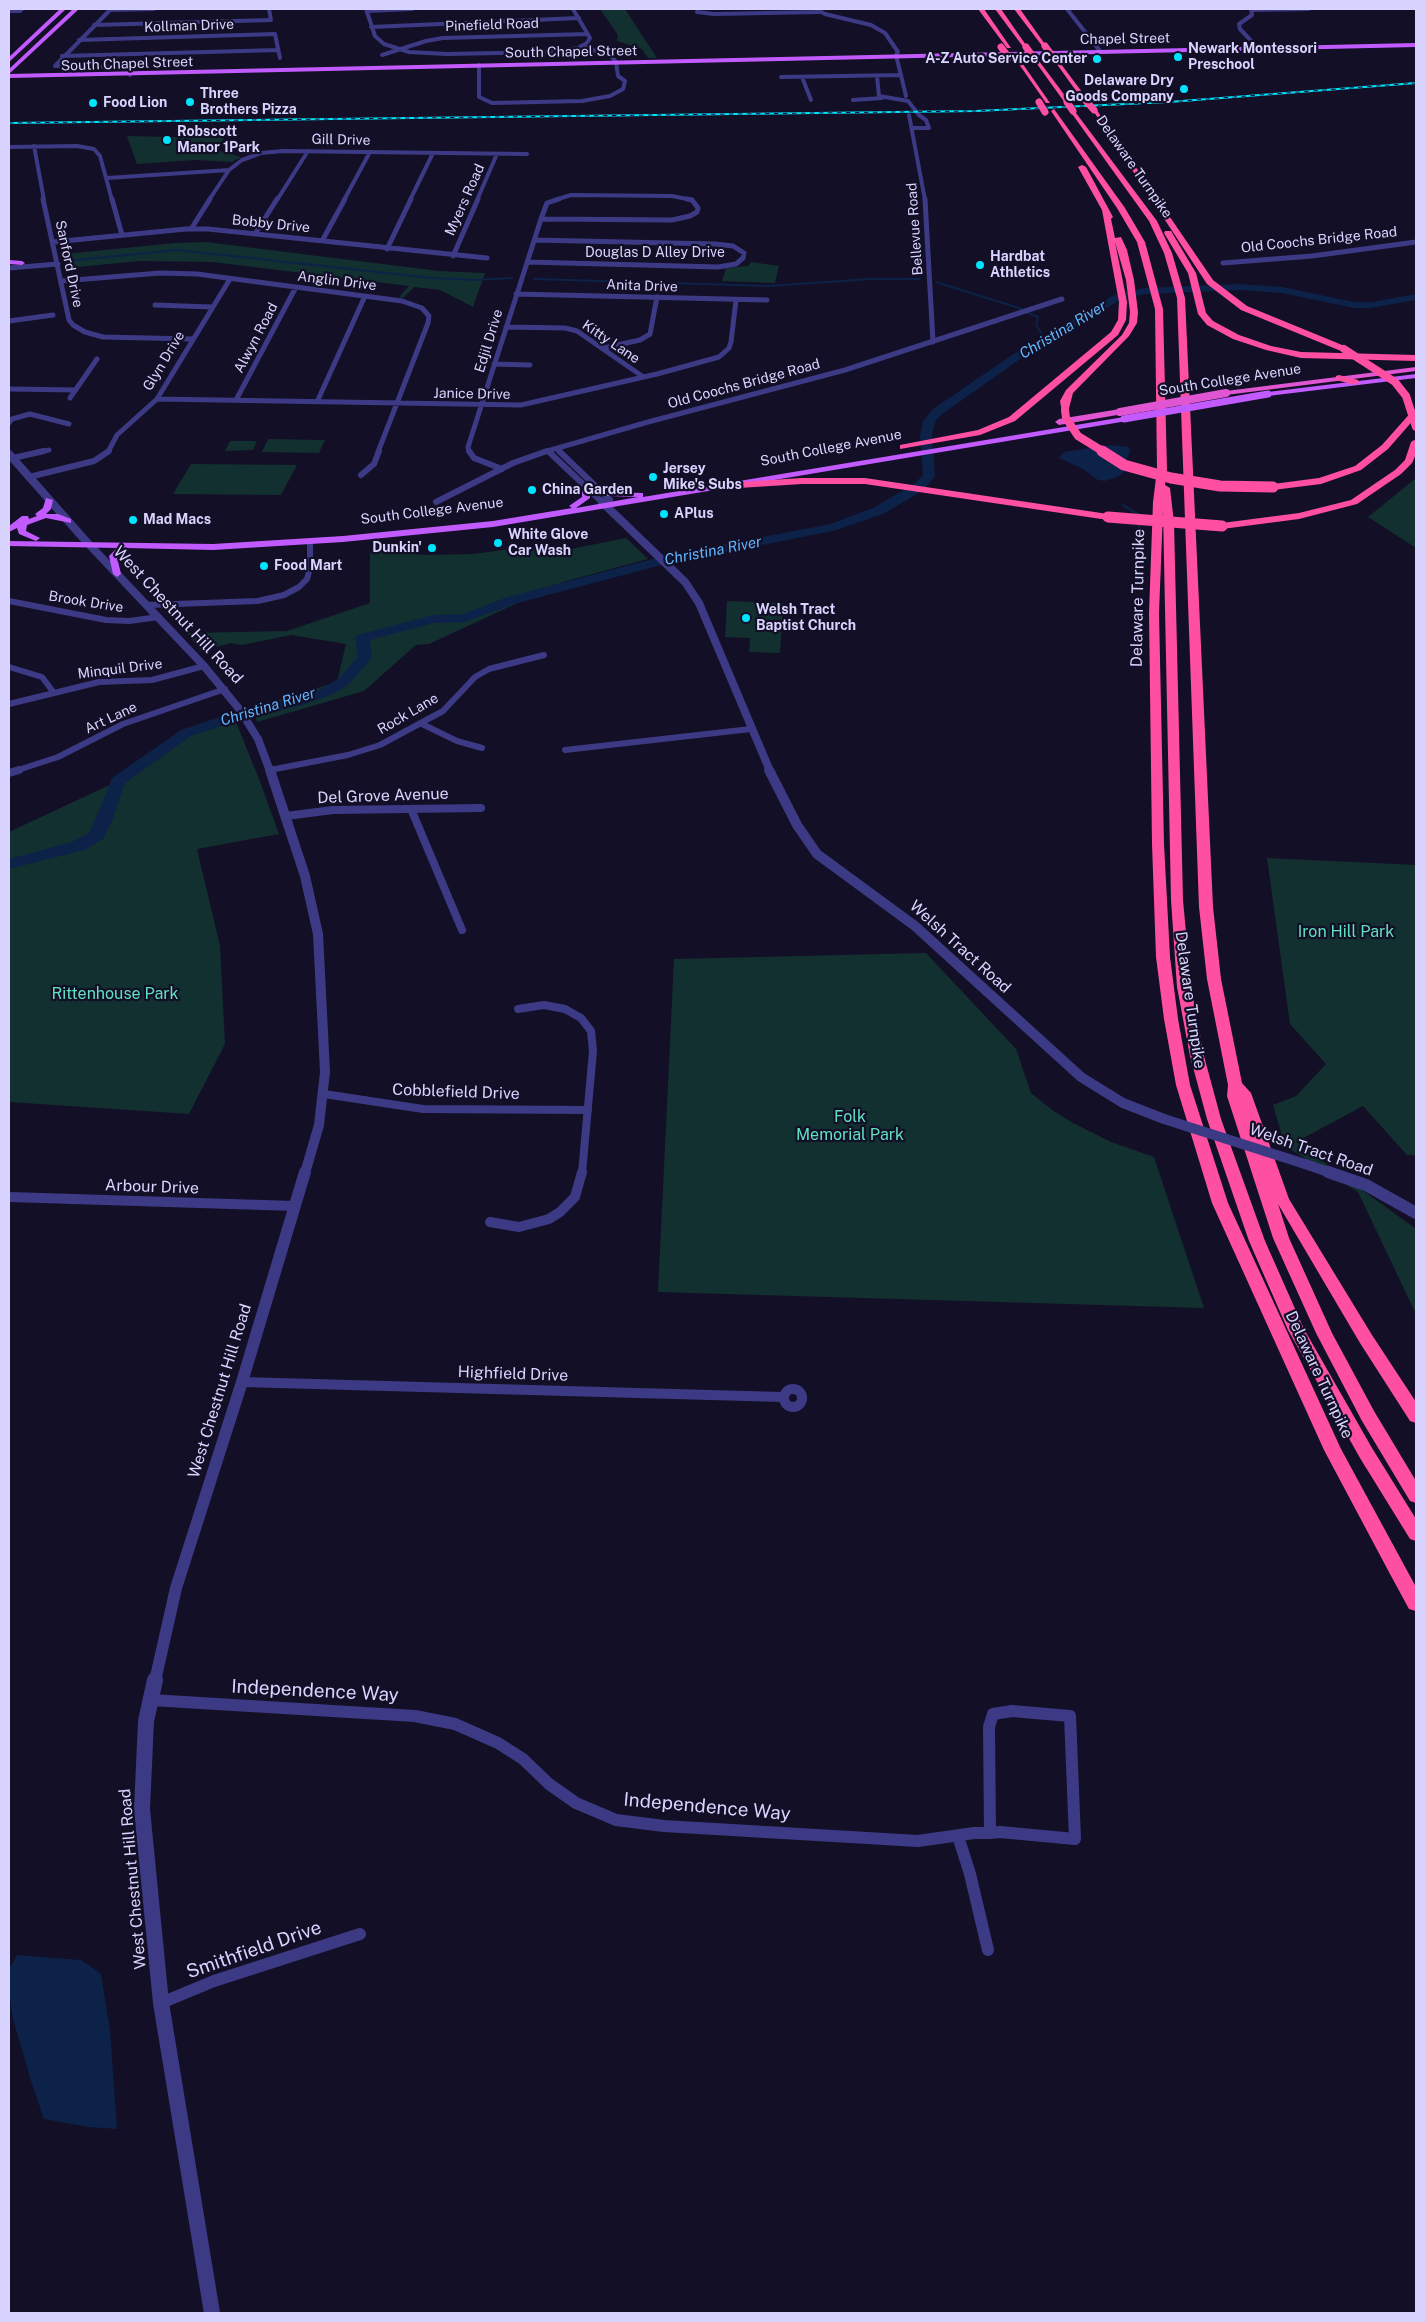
<!DOCTYPE html>
<style>
body{margin:0}
#map{position:relative;width:1425px;height:2322px;overflow:hidden;background:#130f26;font-family:"Public Sans",sans-serif}
canvas{display:block}
.frame{position:absolute;inset:0;border:10px solid #d9d4ff;pointer-events:none}
</style>
<div id="map">
<canvas width="1425" height="2322"></canvas>
<div class="frame"></div>
</div>
<script>
const ctx = document.querySelector('canvas').getContext('2d');
ctx.lineJoin = 'round';
function paint(path, color) { ctx.fillStyle = color; ctx.fill(path, 'evenodd'); }
const poly = rows => new Path2D(rows.map(r => 'M' + r).join(''));
function strokePath(path, color, width, dash) { ctx.strokeStyle = color; ctx.lineWidth = width; ctx.lineCap = dash ? 'butt' : 'round'; ctx.setLineDash(dash || []); ctx.stroke(path); }
function label(font, color, halo, rows, align = 'center') {
  ctx.font = font + ' "Public Sans",sans-serif'; ctx.lineWidth = 4.5; ctx.setLineDash([]); ctx.textBaseline = 'middle'; ctx.strokeStyle = halo; ctx.fillStyle = color; for (const [text, x, y, turn = 0] of rows) {
    ctx.save(); ctx.translate(x, y); ctx.rotate((+turn || 0) * Math.PI / 180); ctx.textAlign = isNaN(turn) ? turn : align; if (halo) ctx.strokeText(text, 0, 0); ctx.fillText(text, 0, 0); ctx.restore();
  }
}
paint(poly([
 [600,9,625,9,657,58,648,58,642,49,617,41,618,35],
 [127,136,224,138,216,150,241,157,232,162,195,160,137,164],
 [206,242,439,271,485,273,473,307,440,290,414,287,403,298,399,297,409,286,212,262,140,261,68,268,65,254,175,243],
 [751,262,779,266,775,283,722,281,726,268,748,266],
 [268,439,325,440,319,453,262,452],
 [230,441,257,441,253,450,225,451],
 [191,464,297,465,281,495,173,494],
 [1416,478,1416,548,1368,517],
 [626,538,648,559,563,582,429,644,416,645,364,691,257,722,253,708,337,682,346,644,291,635,242,645,231,643,201,651,187,633,287,631,370,603,370,553,382,551,425,555,473,554,533,546,541,555],
 [727,601,783,603,780,653,749,652,750,638,725,637],
 [234,717,261,784,279,834,197,849,220,946,225,1044,189,1114,9,1102,9,832,118,781,186,733],
 [1267,858,1416,865,1416,1155,1407,1155,1363,1106,1296,1142,1416,1229,1416,1314,1358,1192,1285,1146,1273,1105,1296,1096,1326,1064,1290,1024],
 [926,953,1016,1049,1031,1093,1052,1110,1073,1123,1111,1142,1154,1157,1204,1308,658,1292,674,959]
]), '#12302f');
paint(poly([
 [1111,445,1129,447,1130,451,1126,462,1128,468,1119,476,1105,481,1098,480,1083,469,1059,458,1064,452],
 [17,1955,81,1960,101,1974,110,2030,117,2129,89,2127,44,2119,31,2081,13,2019,9,1990,9,1969]
]), '#0c2248');
strokePath(poly([
 [66,261,177,250,432,278,476,280,512,278],
 [534,279,770,286,870,279,920,279],
 [936,282,1022,309],
 [1028,313,1038,317,1036,325,1046,340]
]), '#0c2248', 2);
strokePath(poly([
 [1123,505,1139,515],
 [1139,522,1141,548]
]), '#0c2248', 2.5);
paint(poly([
 [1239,284,1282,287,1354,302,1371,302,1416,294,1416,300,1371,308,1354,308,1282,293,1239,290,1145,294,1122,299,1023,357,941,415,935,422,932,435,935,476,924,490,883,514,833,531,665,564,518,603,464,622,434,623,370,640,372,658,348,685,331,695,302,705,237,721,191,736,125,783,112,821,103,839,84,850,9,869,9,859,72,842,90,832,112,778,181,730,229,714,292,699,321,689,338,679,358,657,355,638,357,635,434,615,462,614,508,597,664,556,830,524,873,508,914,484,923,475,920,435,923,421,933,409,1015,353,1114,295,1145,288,1239,284]
]), '#0c2248');
strokePath(poly([
 [111,9,55,66,128,67,131,68,130,75],
 [366,9,375,36,384,44,409,52,447,54,553,52,578,48,587,43,590,38,573,9],
 [816,9,825,14,871,25,885,33,898,52,896,55,906,96],
 [1067,9,1100,51],
 [1251,9,1252,15,1239,24,1240,29,1258,48],
 [110,10,154,9],
 [1253,10,1309,9],
 [9,11,20,11,22,9],
 [367,11,412,9],
 [697,12,714,14,820,12],
 [94,25,271,20,269,9],
 [371,27,579,18],
 [79,40,275,34,280,58],
 [382,55,426,41,443,38,588,34],
 [62,56,278,50],
 [479,65,479,97,492,103,582,101,610,96,623,89,625,81,618,76,616,62,611,56,581,46],
 [877,76,879,96,908,101,919,115,926,120,929,128,912,128],
 [781,77,901,75],
 [802,77,811,100],
 [853,100,882,98],
 [909,115,925,200],
 [34,146,44,200],
 [9,147,77,146,94,149,100,156,112,200],
 [107,178,229,170],
 [209,200,229,170,242,160,261,153,283,151,527,154],
 [277,200,308,151],
 [344,200,370,152],
 [410,200,433,153],
 [477,200,497,154],
 [555,200,571,195,672,196,692,200]
]), '#3d3a85', 4);
strokePath(poly([
 [43,199,69,320,73,325,85,332,103,337,192,339],
 [112,199,122,235],
 [925,199,933,342],
 [541,219,672,220,690,216,697,212,698,208,692,200,687,199],
 [541,219,547,203,559,199],
 [191,229,210,199],
 [255,234,277,199],
 [322,241,345,199],
 [53,242,186,229,208,229,487,258],
 [387,249,411,199],
 [453,256,478,199],
 [527,262,718,267,736,264,743,258,744,253,733,246,715,244,535,240],
 [1223,263,1312,256,1416,242],
 [9,268,58,264],
 [62,281,160,273,197,274,402,301,422,308,429,316,428,323,378,452],
 [516,294,767,300],
 [155,305,212,307],
 [9,321,53,315],
 [506,327,565,328,577,331,642,376],
 [604,348,640,340,650,334,657,297],
 [494,364,530,365],
 [9,389,76,390],
 [70,398,97,359],
 [157,399,521,405,657,374,719,357,729,348,731,342,736,300],
 [236,400,296,287],
 [317,402,365,296],
 [9,423,12,419,30,414,69,424],
 [557,449,561,452],
 [548,451,550,452],
 [38,452,49,450],
 [108,452,117,435,157,399,230,279],
 [469,452,468,447,541,219],
 [544,452,648,422,845,370,1062,299]
]), '#3d3a85', 5);
strokePath(poly([
 [469,451,474,458,502,469],
 [548,451,602,502],
 [559,451,610,500],
 [13,458,44,451],
 [361,475,374,464,379,451],
 [29,477,94,461,109,451],
 [436,502,513,463,547,451],
 [9,601,106,620,129,621,159,617],
 [148,605,258,601,284,595,299,587,307,579,310,568,310,542],
 [9,667,42,677,54,693],
 [9,704,99,682,152,680,204,666],
 [422,724,457,741,482,748],
 [565,750,751,729],
 [270,770,348,755,380,745,443,711,475,677,489,669,544,655],
 [15,771,58,757,123,724,225,689]
]), '#3d3a85', 6);
strokePath(poly([
 [9,773,19,770],
 [411,809,462,930],
 [286,816,333,810,481,808],
 [518,1009,544,1005,565,1009,581,1018,591,1031,593,1051,582,1173],
 [324,1094,423,1109,588,1110]
]), '#3d3a85', 8);
strokePath(poly([
 [9,1197,295,1206],
 [490,1222,519,1227,549,1219,560,1212,575,1197,582,1172],
 [242,1382,782,1397],
 '784 1398a9 9 0 1 1 18 0a9 9 0 1 1-18 0Z'
]), '#3d3a85', 10);
strokePath(poly([
 [151,1700,415,1716,455,1724,498,1743,523,1759,549,1784,576,1803,616,1820,664,1826,918,1841,974,1833,990,1833],
 [1012,1711,1070,1716,1075,1839,1000,1832,990,1833,989,1727,993,1714,1012,1711],
 [958,1836,970,1874,988,1950],
 [161,2003,214,1981,360,1934]
]), '#3d3a85', 12);
strokePath(poly([
 [9,454,84,539,204,666,240,710,258,739,270,771],
 [602,502,685,582,699,603,770,771]
]), '#3d3a85', 8);
strokePath(poly([
 [270,770,305,876,318,934,325,1072,319,1125,305,1173],
 [769,770,797,825,817,854,915,926,1081,1077,1123,1103,1164,1119],
 [1305,1164,1331,1173]
]), '#3d3a85', 10);
strokePath(poly([
 [1328,1172,1366,1185,1416,1213],
 [155,1681,176,1588,242,1382,305,1172]
]), '#3d3a85', 12);
strokePath(poly([
 [155,1680,146,1721,142,1809,161,2003,212,2313]
]), '#3d3a85', 16);
paint(poly([
 [60,9,66,9,9,62,9,57,60,9],
 [73,9,79,9,9,74,9,69,73,9],
 [1416,43,1416,47,9,78,9,74,1416,43],
 [9,260,22,261,25,263,22,265,9,264,9,260],
 [1416,374,1416,378,1268,396,1264,394,1268,392,1416,374],
 [1124,417,1127,417,1127,421,493,527,343,542,213,550,126,548,117,557,121,574,117,577,113,574,109,556,117,548,9,546,9,541,213,544,343,536,493,521,572,508,569,506,582,497,582,487,586,485,590,487,590,498,576,508,638,497,608,496,593,489,592,487,596,485,612,492,643,493,643,497,1124,417],
 [46,498,53,500,51,509,46,514,58,514,71,519,71,523,46,518,27,525,26,531,40,538,36,541,19,534,17,528,9,532,9,526,22,516,28,516,29,519,37,516,35,514,43,508,46,498]
]), '#c25bff');
paint(poly([
 [1416,367,1416,371,1226,395,1222,393,1226,391,1416,367],
 [1120,409,1124,412,1123,414,1059,425,1055,422,1059,419,1120,409]
]), '#e055d1');
paint(poly([
 [978,9,984,9,1011,48,1007,48,978,9],
 [995,9,1001,9,1028,48,1024,48,995,9],
 [1014,9,1020,9,1047,47,1043,47,1014,9],
 [1051,56,1055,56,1088,100,1088,102,1084,102,1051,56],
 [1014,57,1018,57,1050,103,1046,103,1014,57],
 [1032,57,1036,57,1069,101,1069,103,1065,103,1032,57],
 [1054,109,1125,208,1145,242,1163,309,1167,470,1165,485,1170,488,1174,523,1183,900,1191,987,1204,1056,1221,1119,1265,1241,1304,1329,1372,1448,1416,1519,1416,1541,1410,1539,1360,1458,1288,1330,1249,1241,1207,1119,1190,1056,1177,987,1171,900,1163,511,1159,613,1164,844,1170,957,1178,1019,1190,1085,1228,1203,1341,1449,1416,1587,1416,1611,1409,1609,1390,1574,1324,1450,1212,1203,1176,1085,1164,1019,1156,957,1152,844,1149,613,1153,502,1157,470,1155,309,1137,242,1117,208,1051,111,1054,109],
 [1073,109,1157,221,1172,253,1185,298,1213,907,1221,979,1242,1083,1251,1093,1289,1199,1372,1335,1416,1402,1416,1423,1410,1421,1360,1343,1278,1204,1289,1238,1332,1333,1374,1411,1416,1481,1416,1503,1410,1501,1362,1421,1316,1333,1273,1238,1227,1096,1228,1085,1207,979,1199,907,1177,298,1164,253,1149,221,1070,111,1073,109],
 [1092,109,1096,109,1213,280,1247,306,1347,347,1347,351,1341,351,1241,310,1207,284,1092,109],
 [1082,165,1086,167,1113,217,1111,219,1115,238,1121,237,1127,250,1134,280,1138,312,1137,323,1129,336,1073,393,1068,412,1062,412,1060,401,1066,390,1122,335,1129,323,1130,312,1126,280,1115,242,1127,302,1126,320,1118,335,1015,421,980,435,900,449,900,445,978,430,1009,417,1111,332,1118,320,1119,302,1102,210,1078,167,1082,165],
 [1165,231,1171,231,1196,273,1206,313,1213,321,1239,335,1271,346,1301,352,1416,355,1416,361,1301,358,1266,350,1233,339,1207,325,1198,314,1188,273,1164,233,1165,231],
 [1339,375,1358,380,1359,382,1355,385,1336,380,1336,376,1339,375],
 [1416,409,1416,417,1388,449,1361,470,1321,484,1273,490,1268,487,1273,484,1319,478,1355,466,1382,445,1413,410,1416,409],
 [1416,439,1416,454,1412,463,1401,474,1357,504,1299,519,1222,529,1217,526,1222,523,1299,513,1351,500,1395,470,1405,460,1411,442,1416,439],
 [802,478,865,478,1108,514,1113,517,1108,520,865,484,802,484,739,488,734,485,739,482,802,478]
]), '#ff4fa3');
const rail = poly([
 [9,123,976,111,1169,102,1416,83]
]);
strokePath(rail, '#00e5ff', 2);
strokePath(rail, '#130f26', 1, [4.5]);
strokePath(poly([
 [1164,1119,1305,1164]
]), '#3d3a85', 10);
strokePath(poly([
 [1124,419,1268,394]
]), '#c25bff', 7);
strokePath(poly([
 [1120,412,1226,393]
]), '#e055d1', 8);
strokePath(poly([
 [1045,46,1053,57],
 [1001,47,1009,58],
 [1026,47,1034,58],
 [1086,101,1094,110],
 [1039,102,1045,112],
 [1067,102,1073,111]
]), '#ff4fa3', 7);
strokePath(poly([
 [1344,349,1395,382,1406,396,1416,427],
 [1065,410,1066,418,1078,436,1104,452]
]), '#ff4fa3', 8);
strokePath(poly([
 [1102,451,1124,465,1171,478,1220,486,1273,487],
 [1108,517,1222,526]
]), '#ff4fa3', 11);
for (const [x, y, r, color] of [
 [1178,57,5,"#00e5ff"],
 [1097,59,5,"#00e5ff"],
 [1184,89,5,"#00e5ff"],
 [190,102,5,"#00e5ff"],
 [93,103,5,"#00e5ff"],
 [167,140,5,"#00e5ff"],
 [980,265,5,"#00e5ff"],
 [653,477,5,"#00e5ff"],
 [532,490,5,"#00e5ff"],
 [664,514,5,"#00e5ff"],
 [133,520,5,"#00e5ff"],
 [498,543,5,"#00e5ff"],
 [432,548,5,"#00e5ff"],
 [264,566,5,"#00e5ff"],
 [746,618,5,"#00e5ff"]
]) { const dot = new Path2D(); dot.arc(x, y, r, 0, 2 * Math.PI); ctx.fillStyle = color; ctx.fill(dot); strokePath(dot, '#130f26', 2); }
label('14px', '#d9d4ff', '#130f26', [
 ["Pinefield Road",492,25,-2],
 ["Kollman Drive",189,26,-2],
 ["Chapel Street",1125,39,-1],
 ["South Chapel Street",571,52,-1],
 ["South Chapel Street",127,64,-2],
 ["Gill Drive",341,140,1],
 ["Delaware Turnpike",1134,167,55],
 ["Myers Road",465,200,-66],
 ["Bobby Drive",271,224,6],
 ["Bellevue Road",915,229,-94],
 ["Old Coochs Bridge Road",1319,240,-6],
 ["Douglas D Alley Drive",655,253],
 ["Sanford Drive",69,264,78],
 ["Anglin Drive",337,281,7],
 ["Anita Drive",642,286,2],
 ["Alwyn Road",256,338,-62],
 ["Edjil Drive",489,341,-73],
 ["Kitty Lane",611,342,34],
 ["Glyn Drive",164,361,-59],
 ["South College Avenue",1230,380,-9],
 ["Old Coochs Bridge Road",744,384,-15],
 ["Janice Drive",472,394,1],
 ["South College Avenue",831,448,-11],
 ["South College Avenue",432,511,-7],
 ["Brook Drive",86,602,9],
 ["Minquil Drive",120,669,-7],
 ["Rock Lane",408,714,-30],
 ["Art Lane",111,718,-25]
]);
label('bold 14px', '#d9d4ff', '#130f26', [
 ["Newark Montessori",1188,49],
 ["Preschool",1188,65],
 ["A-Z Auto Service Center",1087,59,"right"],
 ["Delaware Dry",1174,81,"right"],
 ["Goods Company",1174,97,"right"],
 ["Three",200,94],
 ["Brothers Pizza",200,110],
 ["Food Lion",103,103],
 ["Robscott",177,132],
 ["Manor 1Park",177,148],
 ["Hardbat",990,257],
 ["Athletics",990,273],
 ["Jersey",663,469],
 ["Mike's Subs",663,485],
 ["China Garden",542,490],
 ["APlus",674,514],
 ["Mad Macs",143,520],
 ["White Glove",508,535],
 ["Car Wash",508,551],
 ["Dunkin'",422,548,"right"],
 ["Food Mart",274,566],
 ["Welsh Tract",756,610],
 ["Baptist Church",756,626]
], 'left');
label('italic 15px', '#62b6ff', '#130f26', [
 ["Christina River",1063,330,-31],
 ["Christina River",713,551,-11],
 ["Christina River",268,707,-17]
]);
label('16px', '#d9d4ff', '#130f26', [
 ["Delaware Turnpike",1138,598,-89],
 ["West Chestnut Hill Road",178,615,47],
 ["Del Grove Avenue",383,796,-2],
 ["Welsh Tract Road",960,947,42],
 ["Delaware Turnpike",1190,1000,82],
 ["Cobblefield Drive",456,1092,2],
 ["Welsh Tract Road",1311,1150,19],
 ["Arbour Drive",152,1187,2],
 ["Highfield Drive",513,1374,2],
 ["Delaware Turnpike",1319,1375,65],
 ["West Chestnut Hill Road",220,1391,-73],
 ["West Chestnut Hill Road",133,1879,-95]
]);
label('16px', '#5fe0c0', '#130f26', [
 ["Iron Hill Park",1346,932],
 ["Rittenhouse Park",115,994],
 ["Folk",850,1117],
 ["Memorial Park",850,1135]
]);
label('19px', '#d9d4ff', '#130f26', [
 ["Independence Way",315,1691,3],
 ["Independence Way",707,1807,5],
 ["Smithfield Drive",254,1950,-19]
]);
</script>
